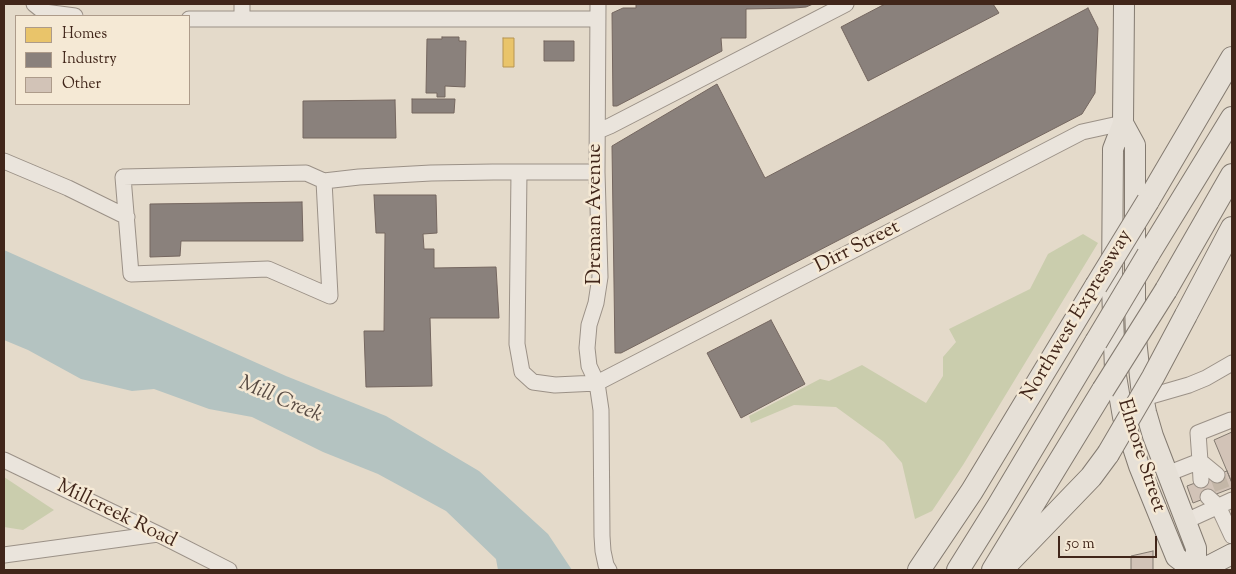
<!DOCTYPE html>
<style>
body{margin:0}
#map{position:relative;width:1236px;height:574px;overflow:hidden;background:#e4daca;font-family:"Sorts Mill Goudy",serif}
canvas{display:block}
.frame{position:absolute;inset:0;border:5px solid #41261a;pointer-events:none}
.legend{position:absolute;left:15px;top:15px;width:175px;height:90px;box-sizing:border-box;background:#f5e9d5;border:1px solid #ad9b8a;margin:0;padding:6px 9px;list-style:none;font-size:15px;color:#41261a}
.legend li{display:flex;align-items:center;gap:10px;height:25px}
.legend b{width:25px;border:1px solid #ad9b8a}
.scale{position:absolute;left:1058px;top:536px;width:99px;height:22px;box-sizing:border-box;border:2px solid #41261a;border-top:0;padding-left:6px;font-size:15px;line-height:18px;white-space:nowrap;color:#41261a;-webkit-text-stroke:4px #f5e9d5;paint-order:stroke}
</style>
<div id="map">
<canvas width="1236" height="574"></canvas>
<div class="frame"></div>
<ul class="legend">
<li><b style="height:14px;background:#e9c46a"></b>Homes</li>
<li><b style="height:14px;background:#8a817c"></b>Industry</li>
<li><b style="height:14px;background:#d2c3b7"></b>Other</li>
</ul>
<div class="scale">50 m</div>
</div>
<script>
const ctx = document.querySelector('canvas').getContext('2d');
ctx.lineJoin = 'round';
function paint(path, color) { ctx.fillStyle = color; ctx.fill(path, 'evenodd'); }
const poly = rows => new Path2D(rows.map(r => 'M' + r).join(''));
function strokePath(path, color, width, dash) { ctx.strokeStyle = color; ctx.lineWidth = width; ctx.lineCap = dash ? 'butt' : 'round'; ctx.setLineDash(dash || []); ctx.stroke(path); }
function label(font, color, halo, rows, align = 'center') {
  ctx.font = font + ' "Sorts Mill Goudy",serif'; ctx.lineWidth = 5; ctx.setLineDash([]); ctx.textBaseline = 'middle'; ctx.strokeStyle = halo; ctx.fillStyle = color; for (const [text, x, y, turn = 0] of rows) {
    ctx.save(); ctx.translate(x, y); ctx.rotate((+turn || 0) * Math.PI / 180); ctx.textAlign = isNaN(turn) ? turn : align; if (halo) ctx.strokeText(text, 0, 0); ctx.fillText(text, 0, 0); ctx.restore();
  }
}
paint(poly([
 [1083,234,1098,243,963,465,932,511,915,519,902,463,884,442,836,407,794,405,751,423,749,416,820,379,829,381,862,365,926,403,943,376,943,357,956,342,949,329,1030,289,1048,254],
 [4,477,54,510,23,530,4,527]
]), '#cacdad');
paint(poly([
 [4,250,286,376,386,416,479,471,548,534,572,570,498,570,496,559,446,511,378,474,323,452,252,417,209,409,154,389,132,391,81,379,28,350,4,340]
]), '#b4c3c1');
const homes = poly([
 [503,38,514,38,514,67,503,67,503,38]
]);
paint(homes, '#e9c46a');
strokePath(homes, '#b79552', 1);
const industry = poly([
 [636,4,813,4,806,7,794,8,746,9,746,38,721,38,722,51,617,106,613,106,612,13,623,8,636,8,636,4],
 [885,4,993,4,999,13,868,81,841,27,885,4],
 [1088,8,1098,28,1095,93,1082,114,621,353,615,353,612,146,717,84,765,178,1088,8],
 [442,37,459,37,459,41,466,41,465,87,445,86,445,97,437,97,437,93,426,93,427,39,442,39,442,37],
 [544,41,574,41,574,61,544,61,544,41],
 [412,99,455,99,454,113,412,113,412,99],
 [395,100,396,138,303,138,303,101,395,100],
 [374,195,436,195,437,233,423,234,424,249,434,249,434,268,496,267,499,318,430,318,432,386,366,387,364,331,384,331,385,233,376,233,374,195],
 [302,202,303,241,181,241,180,256,150,257,150,204,302,202],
 [771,320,805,384,741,418,707,353,771,320]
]);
paint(industry, '#8a817c');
strokePath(industry, '#74665f', 1);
const building = poly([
 [1232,432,1232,483,1214,440,1232,432],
 [1227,471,1232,483,1232,488,1193,503,1187,486,1227,471],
 [1153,551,1153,570,1131,570,1131,556,1153,551]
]);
paint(building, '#d2c3b7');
strokePath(building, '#837a70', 1);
strokePath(poly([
 [1217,475,1223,491]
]), '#c3b6a7', 15, [15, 8]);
const minor = poly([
 [34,4,44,12,75,16],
 [598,4,597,172,600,277,596,303,589,325,587,348,589,366,597,383,601,410,602,536,603,551,606,565,609,570],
 [189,19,598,19],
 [242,19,242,4],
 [598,131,610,126,846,4],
 [4,161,68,188,127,217],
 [519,172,517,344,522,372,533,382,555,385,597,383,1082,132,1123,123],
 [324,181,330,296,268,269,131,274,123,177,306,173,324,181,359,177,431,173,493,172,597,172],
 [1137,400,1189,385,1206,378,1232,363],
 [4,460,158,534,229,570],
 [1167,474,1200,461,1201,480],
 [1217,475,1200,461,1198,433,1231,420],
 [1208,497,1218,506,1232,536],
 [1186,521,1232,500],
 [4,555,158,534]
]);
const major = poly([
 [1124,4,1123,123,1113,149,1112,287,1115,370,1123,417,1139,466,1176,557,1193,570],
 [1123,123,1135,145,1135,301,1136,339,1141,386,1146,412,1153,436,1196,548,1196,570],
 [1201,570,1232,554]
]);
const highway = poly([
 [1148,201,1232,58],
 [1148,255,1232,118],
 [1166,290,1232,175],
 [1186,315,1232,228],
 [1010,561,1091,477,1108,454],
 [919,570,972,491,1096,286],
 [958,570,998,506,1096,342],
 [993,570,1103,390]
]);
strokePath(minor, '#9b9187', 17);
strokePath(major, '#837a70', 22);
strokePath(highway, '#837a70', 24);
strokePath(minor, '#eae4dc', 15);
strokePath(major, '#e6e0d7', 20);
strokePath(highway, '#e6e0d7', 22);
const highwayBridge = poly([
 [1096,286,1148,201],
 [1096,342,1148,255],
 [1103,390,1166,290],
 [1108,454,1153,377,1186,315]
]);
strokePath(highwayBridge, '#837a70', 24, []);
strokePath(highwayBridge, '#e6e0d7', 22);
label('20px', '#41261a', '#f5e9d5', [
 ["Dreman Avenue",597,214,-90],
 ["Dirr Street",858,248,-27],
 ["Northwest Expressway",1078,316,-59],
 ["Elmore Street",1140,456,72],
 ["Millcreek Road",116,515,26]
]);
label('italic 21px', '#584b43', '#f5e9d5', [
 ["Mill Creek",280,401,23]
]);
</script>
